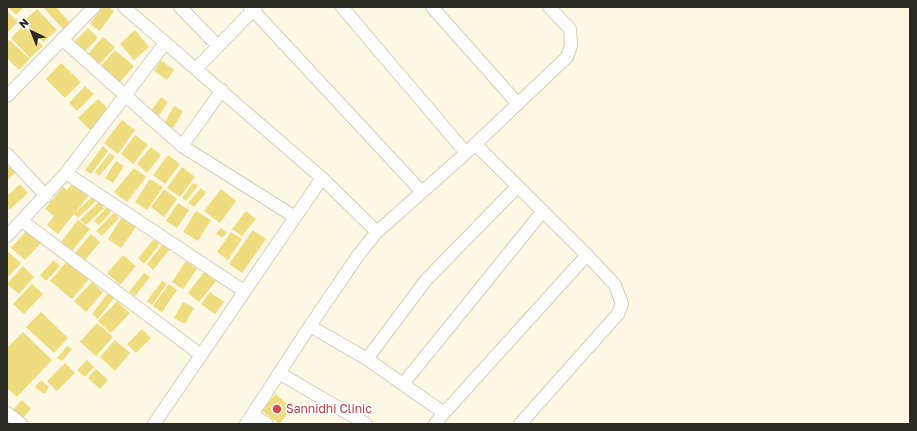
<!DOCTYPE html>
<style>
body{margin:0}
#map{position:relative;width:917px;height:431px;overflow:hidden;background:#fcf8e3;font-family:"Golos Text",sans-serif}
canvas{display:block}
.frame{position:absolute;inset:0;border:8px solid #2b2a22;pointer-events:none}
.north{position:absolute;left:12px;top:12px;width:40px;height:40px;-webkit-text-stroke:3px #fff;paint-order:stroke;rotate:317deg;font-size:11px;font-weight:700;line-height:16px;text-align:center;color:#2b2a22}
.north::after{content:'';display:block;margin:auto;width:14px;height:18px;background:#2b2a22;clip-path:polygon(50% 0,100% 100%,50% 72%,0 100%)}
</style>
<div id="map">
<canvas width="917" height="431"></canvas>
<div class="frame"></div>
<div class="north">N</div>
</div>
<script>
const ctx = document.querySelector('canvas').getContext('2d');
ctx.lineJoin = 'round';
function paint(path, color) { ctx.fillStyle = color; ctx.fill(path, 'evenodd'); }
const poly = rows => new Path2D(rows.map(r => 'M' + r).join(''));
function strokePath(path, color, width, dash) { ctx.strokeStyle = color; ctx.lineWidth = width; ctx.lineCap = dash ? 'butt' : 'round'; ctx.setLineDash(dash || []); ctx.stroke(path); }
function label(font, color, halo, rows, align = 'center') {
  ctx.font = font + ' "Golos Text",sans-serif'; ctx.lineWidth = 3; ctx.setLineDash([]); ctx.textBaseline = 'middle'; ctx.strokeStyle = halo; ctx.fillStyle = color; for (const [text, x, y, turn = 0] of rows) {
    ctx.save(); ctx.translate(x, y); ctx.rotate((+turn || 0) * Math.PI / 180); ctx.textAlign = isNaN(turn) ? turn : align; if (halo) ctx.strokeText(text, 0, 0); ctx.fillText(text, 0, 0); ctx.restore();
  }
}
paint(poly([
 [8,7,24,7,16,15],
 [43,7,56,7,70,23,63,29],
 [102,7,109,7,114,11,100,31,90,24],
 [37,9,57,30,43,42,24,21],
 [7,11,18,22,7,33],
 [23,26,43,46,30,58,11,38],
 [88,28,98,38,83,53,73,43],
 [135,30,149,47,134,60,120,44],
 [103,37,115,47,97,67,86,56],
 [9,40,30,59,19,70,7,58,7,42],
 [115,50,134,66,119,83,100,67],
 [161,60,174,70,167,80,154,71],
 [61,63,81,82,65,98,46,79],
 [85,86,94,94,77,111,69,103],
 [161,97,168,102,158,117,151,111],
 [98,99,110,111,90,130,78,118],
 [174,106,183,111,173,128,164,124],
 [122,120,135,130,118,154,104,143],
 [135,135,148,145,133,164,121,154],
 [103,146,108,151,91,174,85,170],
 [151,147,161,155,147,173,137,164],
 [110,153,115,157,99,176,95,172],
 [168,155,180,164,165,184,153,175],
 [116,161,124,166,113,183,105,178],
 [10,166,16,172,7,181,7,169],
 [182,167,195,177,180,197,167,188],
 [134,168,146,177,127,202,114,192],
 [150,179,163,187,147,210,135,202],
 [74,181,90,194,58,234,47,225,54,216,45,209,63,187,67,190],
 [193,183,198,185,186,201,182,198],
 [20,184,28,193,9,210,7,196],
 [201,188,206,193,194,207,188,203],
 [164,189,177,199,164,217,151,207],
 [221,189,236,201,220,223,204,211],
 [93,196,97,200,78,218,74,214],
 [99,202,104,208,86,225,80,220],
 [178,203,189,210,177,228,166,221],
 [107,207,111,212,99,225,94,221],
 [196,211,211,220,198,241,183,232],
 [246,211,256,219,242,236,232,229],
 [114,213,119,218,102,236,96,231],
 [122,217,136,227,121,248,108,239],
 [78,220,90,229,72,251,61,242],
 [29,228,43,241,25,260,11,248],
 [221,228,227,233,222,238,216,233],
 [253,230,266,239,242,273,229,264],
 [231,232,242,239,228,260,217,252],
 [91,234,100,242,84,261,75,253],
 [154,239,160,244,144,264,138,258],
 [163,244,170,249,153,270,147,264],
 [8,252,21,263,7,278,7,253],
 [123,255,136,266,120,285,107,273],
 [54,260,60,266,46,281,40,275],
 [67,261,89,279,72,299,50,281],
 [186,261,197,269,183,289,172,282],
 [23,266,34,277,19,294,7,284],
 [204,272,216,281,199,302,188,293],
 [144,273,150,277,135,296,129,292],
 [162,281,167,284,152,305,147,301],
 [92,282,103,292,86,312,74,301],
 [32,284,43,294,24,314,13,304],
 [169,284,177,290,162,312,153,306],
 [210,292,224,302,215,314,201,304],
 [108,293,114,298,98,319,92,314],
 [117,301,130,313,111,333,98,321],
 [183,302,194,308,185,324,174,318],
 [41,312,68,338,54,353,26,327],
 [97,323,113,337,96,356,80,342],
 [142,329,151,338,136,353,127,344],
 [23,332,52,360,17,397,7,388,7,348],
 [115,340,130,353,115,371,100,357],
 [67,346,72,349,62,361,57,358],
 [87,360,94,367,85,377,77,370],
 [65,363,75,373,57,391,47,381],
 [96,369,108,380,100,389,88,378],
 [41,380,49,387,44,394,35,387],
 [276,394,292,409,279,424,261,410],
 [22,400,31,409,22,419,13,410]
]), '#efdc7f');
const minor = poly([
 [124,7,322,178,377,232],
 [180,7,218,46],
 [250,7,421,191],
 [342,7,466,153],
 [432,7,518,104],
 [63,40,182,146,295,217],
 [196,69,256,7],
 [7,96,94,7],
 [475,144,587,255,615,285,622,304,618,314,520,424],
 [182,146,222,90],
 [7,154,46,196],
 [66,173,244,291],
 [22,221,201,355],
 [7,236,66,173,165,43],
 [310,326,367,359,444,413,587,255],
 [367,359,426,280,517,187],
 [279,373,366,424],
 [403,384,543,211],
 [7,413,21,424],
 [252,415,267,424],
 [154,424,322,178],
 [246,424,310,326,359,254,377,232,466,153,567,57,571,46,570,29,549,7],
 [435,424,444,413]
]);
strokePath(minor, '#d3cfbb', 14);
strokePath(minor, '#fff', 12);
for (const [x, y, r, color] of [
 [277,409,5,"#e0444e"]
]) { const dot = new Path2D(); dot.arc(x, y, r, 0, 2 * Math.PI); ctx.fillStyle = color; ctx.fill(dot); strokePath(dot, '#fff', 1.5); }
label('12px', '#be3a42', '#fff', [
 ["Sannidhi Clinic",286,409]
], 'left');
</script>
